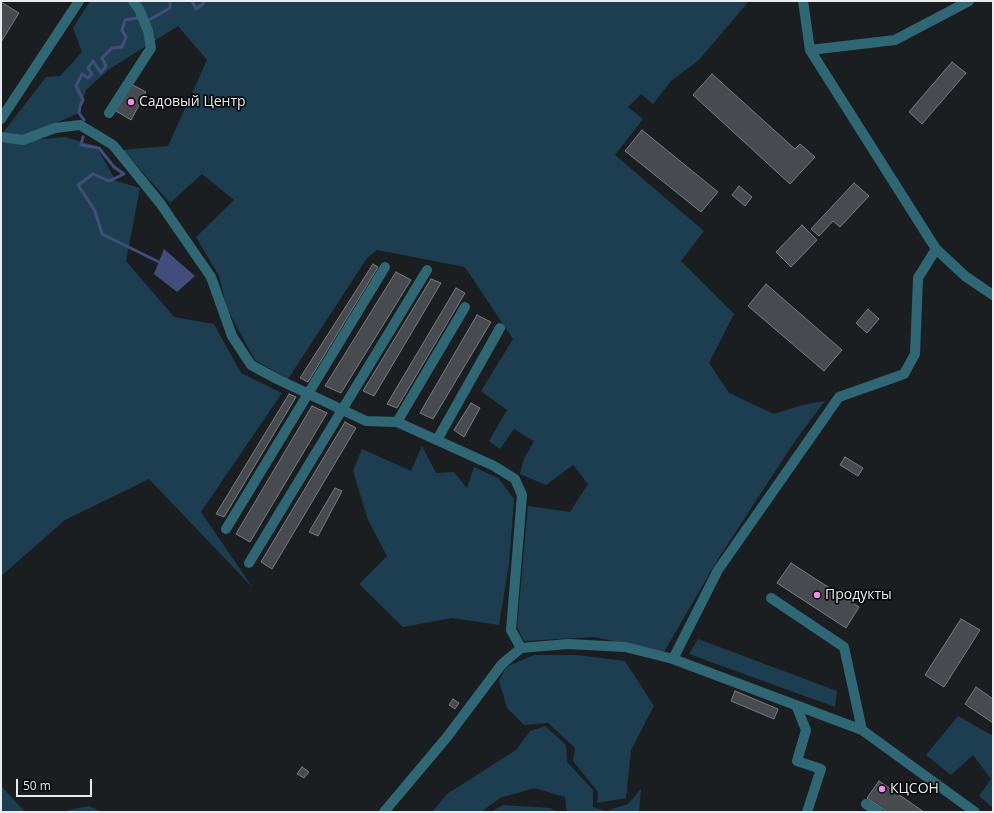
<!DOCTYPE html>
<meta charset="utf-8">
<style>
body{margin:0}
#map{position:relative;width:994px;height:813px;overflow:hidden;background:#1a1e21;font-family:"Open Sans",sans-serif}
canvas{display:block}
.frame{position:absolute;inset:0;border:2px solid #e9ebed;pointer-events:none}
.scale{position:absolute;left:16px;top:779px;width:76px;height:18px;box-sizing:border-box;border:2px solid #e9ebed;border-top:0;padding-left:5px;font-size:12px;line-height:14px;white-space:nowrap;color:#e9ebed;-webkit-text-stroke:3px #070809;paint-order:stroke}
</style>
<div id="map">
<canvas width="994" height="813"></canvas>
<div class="frame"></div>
<div class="scale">50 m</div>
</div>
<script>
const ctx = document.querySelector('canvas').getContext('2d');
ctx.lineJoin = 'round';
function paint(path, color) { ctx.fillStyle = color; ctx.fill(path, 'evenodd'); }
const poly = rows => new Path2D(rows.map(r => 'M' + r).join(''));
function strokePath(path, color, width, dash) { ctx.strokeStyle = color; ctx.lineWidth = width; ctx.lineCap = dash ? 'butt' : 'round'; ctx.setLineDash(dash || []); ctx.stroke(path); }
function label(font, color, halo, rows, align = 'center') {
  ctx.font = font + ' "Open Sans",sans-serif'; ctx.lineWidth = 3.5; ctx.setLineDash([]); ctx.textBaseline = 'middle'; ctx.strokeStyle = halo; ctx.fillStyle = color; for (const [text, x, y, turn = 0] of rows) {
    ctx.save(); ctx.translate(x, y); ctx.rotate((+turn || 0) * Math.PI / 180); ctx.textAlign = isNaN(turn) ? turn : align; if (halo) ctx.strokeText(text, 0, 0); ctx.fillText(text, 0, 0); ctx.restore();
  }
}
paint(poly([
 [90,1,749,1,699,60,671,81,653,104,641,94,628,107,643,119,615,155,704,231,681,261,734,314,709,363,729,393,774,414,802,405,825,401,797,438,718,559,664,652,594,637,524,641,517,627,528,506,570,512,588,484,573,465,546,485,520,474,524,459,534,441,514,429,500,449,489,441,507,410,481,391,513,339,465,267,377,250,367,258,288,379,255,360,227,309,219,276,196,237,234,200,202,174,170,203,123,150,168,146,207,60,178,26,108,70,86,90,79,113,26,136,2,134,46,77,60,76,82,52,73,28],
 [65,137,96,146,116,181,140,188,126,261,174,317,214,324,241,373,282,393,201,512,253,588,149,479,65,520,1,576,1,143],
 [422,446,436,473,454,472,467,488,474,467,498,478,514,499,509,564,499,625,452,618,403,627,359,584,387,556,368,520,353,471,362,449,411,471],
 [698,639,837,691,835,707,689,654],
 [534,655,576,655,625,661,654,706,631,750,626,798,597,803,598,792,573,761,575,748,548,723,524,725,507,708,499,681,506,667],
 [958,716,993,736,993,808,979,796,991,779,973,755,951,775,926,755],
 [545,726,566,745,567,762,593,790,593,807,606,811,628,804,641,789,639,812,567,812,565,797,534,788,500,798,481,812,432,812,447,794,516,750,530,731],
 [1,785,5,790,25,812,1,812],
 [503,805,550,808,557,812,491,812],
 [89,806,102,812,66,812,68,810]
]), '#1d3e50');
paint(poly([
 [164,249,195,276,177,292,154,274]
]), '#414d7a');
strokePath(poly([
 [192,1,196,9,204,3,203,1],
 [149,20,170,8,170,1],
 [84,120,79,113,80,106,83,100,76,86,82,74,88,78,92,74,88,68,93,61,101,73,106,66,102,58,112,48,122,47,126,37,122,30,125,20,137,18],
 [83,137,81,145,99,148,114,167,124,174,109,181,93,174,78,185,95,211,102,234,159,262]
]), '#414d7a', 3);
const building = poly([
 [1,2,19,13,1,42,1,2],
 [952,62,966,73,922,124,909,112,952,62],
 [712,74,795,149,800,144,815,157,790,184,693,95,712,74],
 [131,84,146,92,131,120,116,111,131,84],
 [642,130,718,192,701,212,625,151,642,130],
 [854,183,869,196,840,227,833,221,819,236,811,229,854,183],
 [739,186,752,197,745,206,732,195,739,186],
 [802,225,817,240,791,267,776,252,802,225],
 [373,264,378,267,308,382,300,378,373,264],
 [396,272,411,280,341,393,325,386,396,272],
 [431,279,441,283,374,396,363,391,431,279],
 [766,284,842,350,824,371,748,306,766,284],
 [456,288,465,293,397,408,387,404,456,288],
 [868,309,879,319,867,333,856,323,868,309],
 [477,315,491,322,433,419,420,413,477,315],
 [289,394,296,397,224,517,216,514,289,394],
 [471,403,480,408,464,437,454,430,471,403],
 [312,406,327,413,250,542,236,534,312,406],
 [345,422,356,428,272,569,261,562,345,422],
 [845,457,863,468,858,476,840,465,845,457],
 [335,488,342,491,318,536,309,532,335,488],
 [791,563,859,607,846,628,777,583,791,563],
 [961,619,980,630,944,687,925,675,961,619],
 [976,687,993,699,993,723,965,704,976,687],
 [735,691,778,709,774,719,731,701,735,691],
 [453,699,459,703,455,709,449,705,453,699],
 [302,767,309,772,304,778,297,774,302,767],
 [879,781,924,812,887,812,867,798,879,781]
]);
paint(building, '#474b4f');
strokePath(building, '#787b7f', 1);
strokePath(poly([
 [803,1,810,50,936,249,965,276,993,295],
 [810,50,895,40,969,1],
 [109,113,151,48,148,31,139,9,133,1],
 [1,119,79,1],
 [1,137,23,140,55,128,80,125,113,145,160,203,211,277,232,336,251,365,277,379,366,421,397,422,494,466,515,479,522,495,511,630,521,648],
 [397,422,465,307],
 [437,440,500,328],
 [226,529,385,267],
 [249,563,427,270],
 [771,598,844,647,862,730],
 [521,648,568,644,625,647,673,659,862,730,975,812],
 [673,659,718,570,839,397,904,374,915,354,918,278,936,249],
 [796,705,806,730,797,761,821,769,807,812],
 [866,804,878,812],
 [384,812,447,737,502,664,521,648]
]), '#306774', 10);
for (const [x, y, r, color] of [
 [131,102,4,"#f689ee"],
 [817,595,4,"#f689ee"],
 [882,789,4,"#f689ee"]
]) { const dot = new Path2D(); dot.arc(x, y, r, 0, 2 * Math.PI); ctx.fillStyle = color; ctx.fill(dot); strokePath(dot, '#070809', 1.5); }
label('14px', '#e9ebed', '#070809', [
 ["Садовый Центр",139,102],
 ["Продукты",825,595],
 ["КЦСОН",890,789]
], 'left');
</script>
